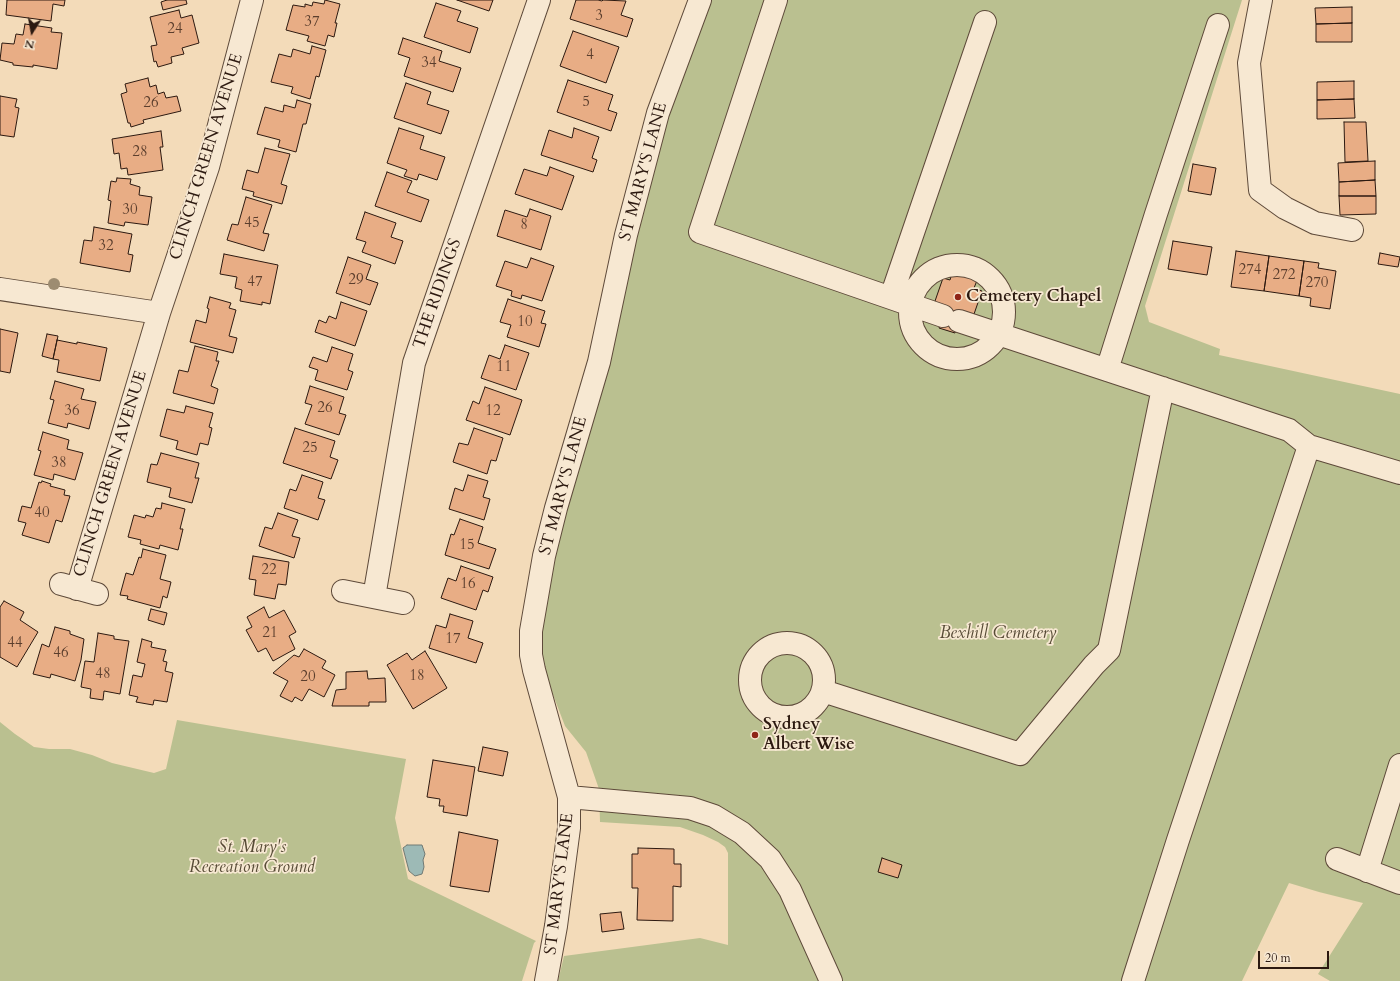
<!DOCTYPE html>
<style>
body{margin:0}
#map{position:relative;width:1400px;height:981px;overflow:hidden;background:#f3dbb9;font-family:Cardo,serif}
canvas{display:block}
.north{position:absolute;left:12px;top:12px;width:40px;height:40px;-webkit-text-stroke:3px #f7e8d2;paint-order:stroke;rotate:191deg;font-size:11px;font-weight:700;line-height:16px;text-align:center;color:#2c1910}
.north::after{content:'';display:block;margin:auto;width:14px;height:18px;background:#2c1910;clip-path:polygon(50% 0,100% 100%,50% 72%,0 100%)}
.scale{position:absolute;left:1258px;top:951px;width:71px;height:18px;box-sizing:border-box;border:2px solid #2c1910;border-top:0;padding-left:5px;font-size:12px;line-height:14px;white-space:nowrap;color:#2c1910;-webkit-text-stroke:3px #f7e8d2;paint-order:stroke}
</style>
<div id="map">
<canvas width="1400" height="981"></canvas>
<div class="north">N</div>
<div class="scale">20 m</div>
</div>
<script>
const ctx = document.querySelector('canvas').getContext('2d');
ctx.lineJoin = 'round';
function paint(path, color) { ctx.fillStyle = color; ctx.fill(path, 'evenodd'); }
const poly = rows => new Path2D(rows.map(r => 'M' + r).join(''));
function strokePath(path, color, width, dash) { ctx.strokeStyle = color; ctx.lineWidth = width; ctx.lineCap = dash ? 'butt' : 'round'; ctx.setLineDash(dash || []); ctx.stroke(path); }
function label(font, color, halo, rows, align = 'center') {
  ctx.font = font + ' Cardo,serif'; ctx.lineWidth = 3.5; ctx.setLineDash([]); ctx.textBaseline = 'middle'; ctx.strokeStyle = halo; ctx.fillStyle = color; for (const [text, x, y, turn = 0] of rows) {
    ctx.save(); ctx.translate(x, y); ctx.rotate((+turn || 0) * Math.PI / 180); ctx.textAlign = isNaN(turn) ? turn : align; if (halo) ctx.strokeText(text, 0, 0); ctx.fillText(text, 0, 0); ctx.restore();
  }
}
paint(poly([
 [711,0,1242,0,1145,306,1149,322,1220,349,1219,355,1400,394,1400,981,1330,981,1318,974,1363,903,1319,892,1289,883,1242,981,558,981,564,956,700,938,728,945,728,853,725,847,718,842,703,835,680,827,600,822,599,789,586,752,565,726,545,674,541,654,541,633,554,560,566,511,670,112],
 [177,720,406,759,395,818,408,879,536,941,534,943,522,981,0,981,0,722,15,734,34,747,49,749,70,749,92,755,112,763,154,773,166,769]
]), '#bac090');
const water = poly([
 [407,845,422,845,425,854,423,860,424,867,422,874,415,876,409,871,403,848,407,845]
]);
paint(water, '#9dbab6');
strokePath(water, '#707a74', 1);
const building = poly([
 [7,0,65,0,64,6,53,4,51,21,6,15,7,0],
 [167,0,186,0,187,4,163,10,161,2,167,0],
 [325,0,340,4,335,23,337,23,334,37,328,35,325,46,307,41,309,36,286,30,293,5,305,7,305,4,312,6,313,2,324,4,325,0],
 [457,0,493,0,489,11,457,0],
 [576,0,598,0,602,1,603,0,626,1,621,15,633,19,627,37,570,19,576,0],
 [436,3,461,11,457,21,478,28,470,53,424,37,436,3],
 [1352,7,1352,23,1316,24,1315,8,1352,7],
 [179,10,181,18,192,15,199,43,182,48,184,54,171,57,172,63,158,67,156,61,154,62,151,46,157,45,150,17,179,10],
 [1352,23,1352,42,1316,42,1316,24,1352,23],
 [25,24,52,28,51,32,62,33,57,69,33,65,33,67,13,65,13,63,0,60,2,43,14,44,16,34,23,35,25,24],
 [573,31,619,47,606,83,560,66,573,31],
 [403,38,442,51,439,61,461,68,453,92,404,76,410,58,398,54,403,38],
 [312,46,326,50,319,77,316,76,310,99,291,93,293,87,271,82,279,54,291,57,293,49,310,54,312,46],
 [148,78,150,87,156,85,158,94,164,92,166,98,177,96,181,111,143,120,144,123,131,127,130,123,128,123,121,94,127,92,125,84,148,78],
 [568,80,613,95,608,110,617,113,611,131,557,112,568,80],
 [1354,81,1354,99,1317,100,1317,82,1354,81],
 [406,83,431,92,427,104,449,111,441,134,394,118,406,83],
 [0,96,17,99,15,107,19,108,14,137,0,135,0,96],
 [1354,99,1355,118,1317,119,1317,100,1354,99],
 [297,100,311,104,306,124,303,124,296,152,278,147,280,140,257,134,265,107,283,112,284,105,295,108,297,100],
 [1344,122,1366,122,1368,161,1345,162,1344,122],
 [399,128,424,136,420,149,445,157,437,180,419,174,417,180,404,176,407,170,387,163,399,128],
 [574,128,599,137,592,158,597,160,593,172,541,155,549,130,572,138,574,128],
 [161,131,163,147,160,147,163,170,128,175,127,168,121,169,119,153,114,154,112,139,161,131],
 [265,148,290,154,281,184,287,186,282,204,253,196,254,192,242,189,247,170,258,173,265,148],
 [1375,161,1375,180,1339,182,1338,163,1375,161],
 [1193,164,1216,168,1211,195,1188,191,1193,164],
 [550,167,574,176,562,210,515,194,524,169,547,176,550,167],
 [387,172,412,181,407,192,429,200,421,222,375,206,387,172],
 [117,178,131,179,130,184,140,187,139,195,152,197,148,225,125,222,124,226,108,223,111,201,108,200,111,181,116,182,117,178],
 [1375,180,1376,196,1339,196,1339,182,1375,180],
 [1339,196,1376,196,1376,214,1340,215,1339,196],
 [246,197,272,205,263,233,269,234,264,251,227,240,232,224,238,225,246,197],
 [530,209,551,216,541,250,497,236,505,210,527,217,530,209],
 [365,212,396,223,391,237,403,241,395,264,362,252,366,242,356,239,365,212],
 [94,227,132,234,128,254,133,255,130,272,80,263,84,240,92,241,94,227],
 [1173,241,1212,247,1207,275,1168,269,1173,241],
 [1236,251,1269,256,1264,291,1231,287,1236,251],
 [1380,253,1400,257,1398,267,1378,264,1380,253],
 [224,254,278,265,270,304,262,302,262,305,240,301,242,290,235,288,237,277,220,274,224,254],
 [1269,256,1304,261,1299,296,1264,291,1269,256],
 [348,257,371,265,366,279,378,283,370,305,336,293,348,257],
 [531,258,554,266,542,301,522,295,521,299,511,296,512,291,496,286,505,261,527,268,531,258],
 [1304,261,1319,263,1318,268,1336,271,1330,309,1310,306,1311,298,1299,296,1304,261],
 [953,269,978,278,974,288,982,291,973,317,961,313,955,333,939,328,946,308,934,304,943,278,950,280,953,269],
 [210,297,231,303,229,308,236,310,229,336,237,338,233,353,190,342,196,320,206,323,209,309,207,308,210,297],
 [508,299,545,311,541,323,546,324,539,347,507,337,511,325,500,322,508,299],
 [341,302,367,311,355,346,315,332,319,320,326,323,329,316,336,319,341,302],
 [0,329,18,333,10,373,0,371,0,329],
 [47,334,58,336,53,359,42,356,47,334],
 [57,340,77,344,77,342,107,348,100,381,57,372,59,360,53,359,57,340],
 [505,345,529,353,516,390,481,378,489,355,500,359,505,345],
 [195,346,218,352,216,361,219,361,211,386,218,389,214,404,173,393,179,370,188,372,195,346],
 [332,347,353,354,348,370,353,372,347,390,315,380,318,370,309,367,313,357,327,362,332,347],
 [55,381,84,389,81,399,96,402,89,429,68,423,67,428,48,423,54,400,50,399,55,381],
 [310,386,344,397,339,413,346,415,339,435,305,424,312,405,305,403,310,386],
 [485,387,522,400,510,435,466,420,473,401,479,404,485,387],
 [186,406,213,413,209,427,212,428,208,445,200,443,197,455,176,449,178,441,160,436,167,409,184,413,186,406],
 [295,428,335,441,330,457,338,460,331,479,283,463,295,428],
 [474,428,503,438,496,461,491,460,487,474,453,462,459,443,468,445,474,428],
 [43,432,69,440,67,449,83,453,75,480,54,474,53,480,34,475,41,451,38,450,43,432],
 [161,453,199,463,195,478,199,478,192,503,169,497,171,488,147,482,151,464,157,465,161,453],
 [302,475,323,482,318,498,325,500,318,520,284,508,290,489,296,491,302,475],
 [468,475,488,481,483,497,490,499,484,520,449,509,455,488,463,491,468,475],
 [42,481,51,484,50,486,65,490,64,495,70,496,62,522,56,520,49,543,22,535,26,523,18,521,22,506,31,508,39,482,41,483,42,481],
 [162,503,185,509,180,529,183,529,178,550,160,545,159,549,140,544,141,540,128,537,134,515,145,518,146,515,153,517,156,508,161,509,162,503],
 [278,513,298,520,292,536,300,538,294,558,259,546,265,527,272,529,278,513],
 [460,519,483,527,478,543,496,549,489,569,445,555,451,534,454,535,460,519],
 [143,549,166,555,160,579,171,582,167,598,163,596,160,608,127,599,128,596,120,595,126,573,133,575,139,557,141,558,143,549],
 [253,556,289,562,286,585,278,584,275,599,254,595,256,580,249,579,253,556],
 [461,566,493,577,488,592,483,590,476,610,441,598,448,578,456,581,461,566],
 [4,601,24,612,20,620,38,632,17,667,0,657,0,607,4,601],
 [264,607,269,618,284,610,296,632,289,636,295,649,273,661,266,648,258,652,246,630,252,627,247,617,264,607],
 [151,609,167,613,164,625,148,620,151,609],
 [450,614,473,621,468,638,483,643,476,663,429,648,436,625,446,628,450,614],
 [55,627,70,631,70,634,84,639,81,660,75,681,51,674,50,678,33,674,42,644,49,647,55,627],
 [98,633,114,636,114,639,129,641,120,694,104,691,103,700,90,698,91,689,81,687,85,661,94,662,98,633],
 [142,639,152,642,151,647,166,650,163,661,167,662,165,671,173,673,167,702,154,700,153,705,136,702,138,697,129,695,133,675,142,677,145,664,137,662,142,639],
 [304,649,326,661,322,668,335,675,324,697,309,689,302,701,295,697,292,702,280,696,288,681,273,673,294,655,299,657,304,649],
 [425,651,447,688,413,709,387,665,407,653,412,660,425,651],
 [367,671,368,679,385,678,386,702,369,702,369,706,332,706,336,690,346,689,346,672,367,671],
 [483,747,508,752,503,776,478,771,483,747],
 [433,760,475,767,467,816,443,812,444,806,439,806,440,799,427,797,433,760],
 [459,832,498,840,489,892,450,886,459,832],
 [638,848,674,849,674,864,681,864,681,887,673,886,673,921,637,920,638,888,632,888,632,854,638,854,638,848],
 [882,858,902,865,898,878,878,872,882,858],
 [621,912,624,929,602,932,600,914,621,912]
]);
paint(building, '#e8ad85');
strokePath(building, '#2c1910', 1);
const minor = poly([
 [776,0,700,232,943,316],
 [1261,0,1249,63,1260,190,1285,208,1315,223,1352,230],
 '910 312a47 47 0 1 1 94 0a47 47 0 1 1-94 0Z',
 [0,289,159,313],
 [891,297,985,22],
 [959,321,1289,430,1309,446,1178,840,1133,981],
 [1107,370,1156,214,1218,25],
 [1309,446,1400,473],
 [61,584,97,594],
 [77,589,159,313,208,167,252,0],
 [343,591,403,603],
 [374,597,414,363,539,0],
 '750 680a37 37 0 1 1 74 0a37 37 0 1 1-74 0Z',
 [823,691,1020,754,1094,665,1109,650,1163,388],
 [569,797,690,808,714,816,742,833,770,859,790,890,831,981],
 [1337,859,1400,883],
 [1367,871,1400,765],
 [546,981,556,926,569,828,569,797,534,670,531,655,531,631,544,556,556,508,599,362,626,235,658,113,700,0]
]);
strokePath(minor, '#5e4a3a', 24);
strokePath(minor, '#f7e8d2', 22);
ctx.fillStyle = '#9d8c71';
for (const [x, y] of [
 [54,284]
]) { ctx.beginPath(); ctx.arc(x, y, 6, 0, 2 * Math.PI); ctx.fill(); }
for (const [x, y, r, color] of [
 [958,297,4,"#8f2418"],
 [755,735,4,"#8f2418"]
]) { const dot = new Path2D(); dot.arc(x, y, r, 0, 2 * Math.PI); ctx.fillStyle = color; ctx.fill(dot); strokePath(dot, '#f7e8d2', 1.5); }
label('15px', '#5b3e2d', null, [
 ["3",599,17],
 ["37",312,23],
 ["24",175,30],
 ["4",590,56],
 ["34",429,64],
 ["5",586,103],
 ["26",151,104],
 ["28",140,153],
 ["30",130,211],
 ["45",252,224],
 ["8",524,226],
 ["32",106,247],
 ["274",1250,271],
 ["272",1284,276],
 ["29",356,281],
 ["47",255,283],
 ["270",1317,284],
 ["10",525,323],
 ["11",504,368],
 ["26",325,409],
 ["36",72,412],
 ["12",493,412],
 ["25",310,449],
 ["38",59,464],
 ["40",42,514],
 ["15",467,546],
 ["22",269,571],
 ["16",468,585],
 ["21",270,634],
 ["17",453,640],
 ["44",15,644],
 ["46",61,654],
 ["48",103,675],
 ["18",417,677],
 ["20",308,678]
]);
label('17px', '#2c1910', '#f7e8d2', [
 ["CLINCH GREEN AVENUE",207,157,-73],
 ["ST MARY'S LANE",644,172,-75],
 ["THE RIDINGS",438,294,-71],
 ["CLINCH GREEN AVENUE",111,474,-73],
 ["ST MARY'S LANE",564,486,-75],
 ["ST MARY'S LANE",560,884,-83]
]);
label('bold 17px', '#2c1910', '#f7e8d2', [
 ["Cemetery Chapel",966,297],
 ["Sydney",763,725],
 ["Albert Wise",763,745]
], 'left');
label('italic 17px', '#574b36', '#f7e8d2', [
 ["Bexhill Cemetery",998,634],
 ["St. Mary's",252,848],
 ["Recreation Ground",252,868]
]);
</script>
